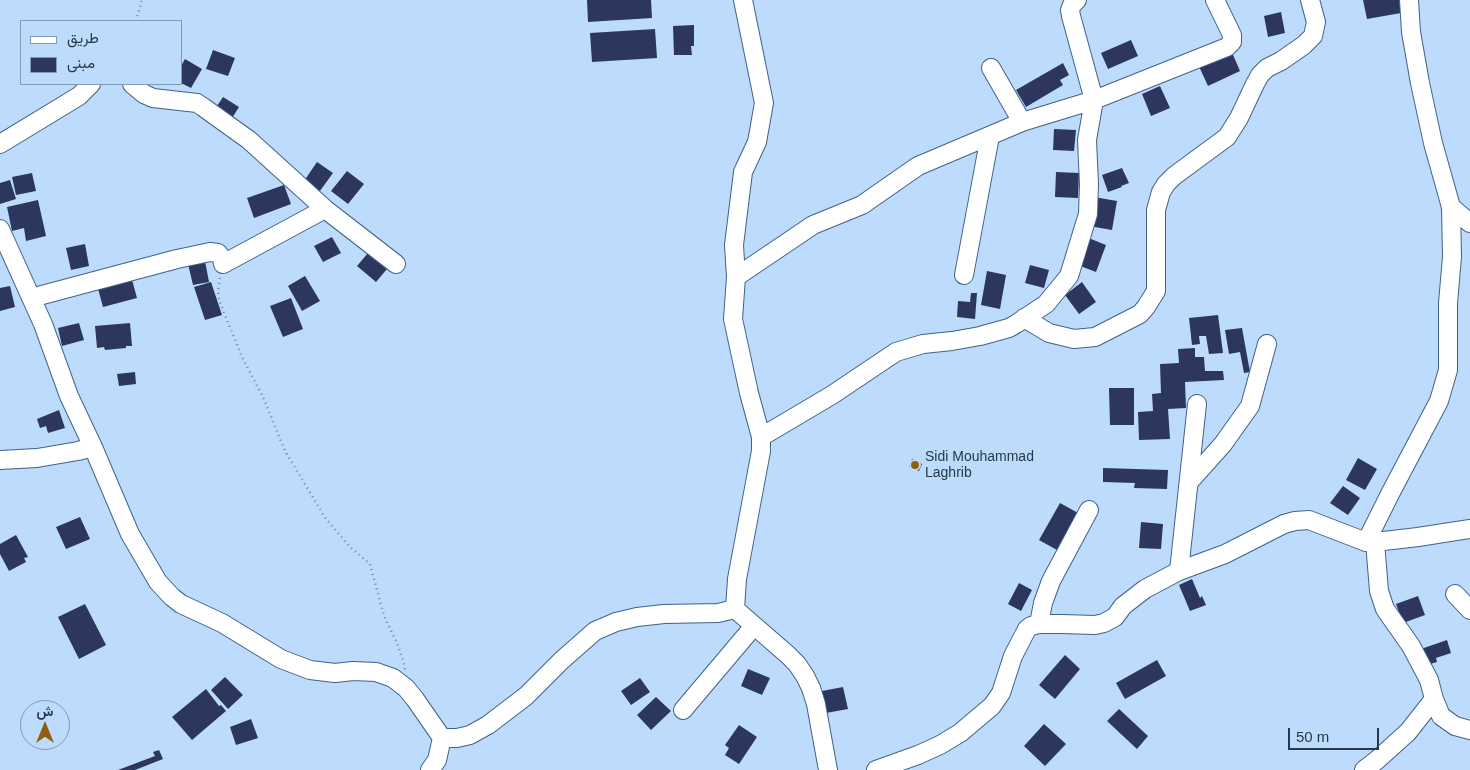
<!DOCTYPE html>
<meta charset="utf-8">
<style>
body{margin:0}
#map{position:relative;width:1470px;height:770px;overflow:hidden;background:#bddbfd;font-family:Arial,Vazirmatn,sans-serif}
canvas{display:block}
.legend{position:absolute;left:20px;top:20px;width:162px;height:65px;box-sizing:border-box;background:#bddbfd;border:1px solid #819ab5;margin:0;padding:6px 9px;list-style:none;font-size:15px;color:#283848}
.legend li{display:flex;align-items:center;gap:10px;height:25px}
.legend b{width:25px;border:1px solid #819ab5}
.north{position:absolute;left:20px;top:700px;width:50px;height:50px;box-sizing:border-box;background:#bddbfd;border:1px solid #819ab5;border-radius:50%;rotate:0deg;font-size:14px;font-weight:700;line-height:20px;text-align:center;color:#283848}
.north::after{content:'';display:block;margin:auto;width:18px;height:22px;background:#915e0e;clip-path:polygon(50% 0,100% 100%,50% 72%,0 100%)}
.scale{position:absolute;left:1288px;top:728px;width:91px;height:22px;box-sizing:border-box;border:2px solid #283848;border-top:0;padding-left:6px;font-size:15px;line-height:18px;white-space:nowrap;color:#283848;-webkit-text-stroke:4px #bddbfd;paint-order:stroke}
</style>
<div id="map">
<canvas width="1470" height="770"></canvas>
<ul class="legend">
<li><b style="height:6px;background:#fff"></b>طريق</li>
<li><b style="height:14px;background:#2c365e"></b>مبنى</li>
</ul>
<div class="north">ش</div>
<div class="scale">50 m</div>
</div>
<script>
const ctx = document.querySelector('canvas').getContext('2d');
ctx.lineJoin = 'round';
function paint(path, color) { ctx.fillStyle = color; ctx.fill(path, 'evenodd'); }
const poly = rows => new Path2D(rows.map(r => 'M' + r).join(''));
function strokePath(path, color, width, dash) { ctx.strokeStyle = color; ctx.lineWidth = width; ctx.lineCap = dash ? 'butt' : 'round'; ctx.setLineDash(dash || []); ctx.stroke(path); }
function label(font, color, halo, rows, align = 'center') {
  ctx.font = font + ' Arial,sans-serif'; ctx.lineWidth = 5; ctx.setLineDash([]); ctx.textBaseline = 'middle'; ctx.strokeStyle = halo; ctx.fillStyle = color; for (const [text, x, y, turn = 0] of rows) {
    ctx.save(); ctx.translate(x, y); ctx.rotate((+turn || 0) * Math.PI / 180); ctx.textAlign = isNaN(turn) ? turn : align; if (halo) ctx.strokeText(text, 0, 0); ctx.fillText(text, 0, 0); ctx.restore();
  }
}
paint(poly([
 [587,0,651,0,652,18,588,22],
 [1363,0,1399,0,1401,13,1367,19],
 [1281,12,1285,33,1268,37,1264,16],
 [694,25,694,46,691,46,692,55,674,55,673,26],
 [655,29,657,58,592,62,590,33],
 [1131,40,1138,56,1108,69,1101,53],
 [1230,48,1240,71,1208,86,1197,62],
 [213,50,235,58,228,76,206,69],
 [185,59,202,69,191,88,181,83,181,66],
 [1063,63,1069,75,1060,80,1063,85,1026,107,1016,90],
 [1160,86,1170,108,1151,116,1142,94],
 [223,97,239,107,229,123,213,112],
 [1054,129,1076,130,1074,151,1053,150],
 [317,162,333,173,317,195,302,184],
 [1122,168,1129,183,1121,186,1122,187,1108,192,1102,175],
 [347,171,364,184,348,204,331,191],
 [1056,172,1079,173,1078,198,1055,197],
 [32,173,36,191,16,195,12,177],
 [10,180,16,199,0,204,0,183],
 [284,185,291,204,254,218,247,198],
 [1094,197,1117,201,1112,230,1089,226],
 [38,200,46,236,26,241,24,228,12,231,7,207],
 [332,237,341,253,323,262,314,246],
 [1086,237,1106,245,1096,272,1075,264],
 [85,244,89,266,71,270,66,248],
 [368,253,387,269,376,282,357,266],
 [205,261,209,282,193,285,188,264],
 [1030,265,1049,270,1044,288,1025,283],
 [987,271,1006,275,1000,309,981,305],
 [131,276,137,298,103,307,97,285],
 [305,276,320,301,302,311,288,286],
 [211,282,222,315,205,320,194,287],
 [1082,282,1096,302,1079,314,1065,295],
 [10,286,15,307,0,311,0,288],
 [971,293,977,293,975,319,957,317,958,301,970,302],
 [291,298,303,329,283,337,270,306],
 [1218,315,1223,353,1209,354,1206,336,1199,336,1200,344,1192,345,1189,318],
 [79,323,84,340,62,346,58,328],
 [130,323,132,346,126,346,126,348,105,350,104,347,97,348,95,326],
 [1242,328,1250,372,1244,373,1240,352,1229,354,1225,330],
 [1195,348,1195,357,1204,357,1205,371,1223,371,1224,380,1185,382,1186,408,1168,409,1170,439,1139,440,1138,412,1153,411,1152,394,1161,393,1160,364,1179,363,1178,349],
 [135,372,136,384,119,386,117,374],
 [1109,388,1134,388,1134,425,1110,425],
 [59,410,65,428,48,433,46,426,40,428,37,419],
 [1358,458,1377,469,1365,490,1346,480],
 [912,459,922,464,919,471,909,467],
 [1103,468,1168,470,1167,489,1134,488,1135,483,1103,482],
 [1343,486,1360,498,1348,515,1330,503],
 [1060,503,1078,513,1057,550,1039,540],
 [80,517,90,539,66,549,56,527],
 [1141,522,1163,524,1161,549,1139,548],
 [16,535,28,557,24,558,26,562,9,571,0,554,0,544],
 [1192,579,1200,598,1202,596,1206,605,1190,611,1179,585],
 [1019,583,1032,590,1021,611,1008,604],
 [1418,596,1425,615,1403,623,1396,604],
 [85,604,106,645,79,659,58,617],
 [1447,640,1451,653,1436,658,1437,662,1427,665,1421,649],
 [1065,655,1080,669,1055,699,1039,685],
 [1157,660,1166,676,1125,699,1116,683],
 [748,669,770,678,762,695,741,686],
 [225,677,243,695,228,709,211,690],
 [640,678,650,692,631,705,621,691],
 [843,687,848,709,826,713,822,691],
 [206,689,219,706,221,705,226,711,192,740,172,717],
 [656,697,671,711,651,730,637,715],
 [1119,709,1148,736,1137,749,1107,721],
 [251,719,258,738,236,745,230,727],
 [1044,724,1066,744,1045,766,1024,746],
 [739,725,757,737,739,764,725,755,729,748,725,745],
 [159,750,163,759,135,770,118,770,155,756,153,752]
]), '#2c365e');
const minor = poly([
 [991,68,1022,122],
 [132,84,144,94,153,98,197,103,203,107,249,140,325,209,396,264],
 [0,144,79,96,91,84],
 [1451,207,1470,223],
 [0,229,43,324,69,396,93,447],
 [964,275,990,136],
 [736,277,813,225,862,205,918,166,1022,122,1094,100,1227,47,1232,42,1232,35,1215,0],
 [31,298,177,259,210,252,218,253,222,258,223,264,325,209],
 [1024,318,1049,333,1074,339,1095,337,1140,314,1146,307,1156,291,1156,210,1161,192,1166,184,1174,176,1227,137,1239,118,1255,84,1260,75,1267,68,1281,61,1304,45,1313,36,1316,22,1310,0],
 [761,437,832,395,896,352,923,344,952,341,980,336,1009,328,1016,324,1046,304,1069,276,1088,214,1089,184,1087,140,1094,100,1071,16,1070,10,1072,5,1077,0],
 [0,460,37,458,78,451,93,447,130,534,158,582,172,597,181,604,222,623,281,659,310,670,335,673,353,671,376,672,393,678,406,688,415,699,442,738,457,738,470,735,488,725,526,696,562,660,595,631,616,622,637,617,664,614,718,613,735,609,737,579,761,451,761,437,749,393,733,319,736,277,734,245,743,172,757,142,764,103,743,0],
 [1189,482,1223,444,1250,406,1267,344],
 [1366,542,1391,492,1439,401,1448,370,1448,303,1452,257,1451,207,1433,143,1420,83,1411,32,1409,0],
 [1375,542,1379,591,1385,609,1411,646,1429,680,1434,699,1441,716,1455,726,1470,730],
 [1179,571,1197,404],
 [1455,594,1470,610],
 [735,609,788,655,797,664,805,676,811,688,816,704,828,770],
 [1039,624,1043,603,1051,581,1089,510],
 [683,710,754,626],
 [430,770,437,760,442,738],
 [876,770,918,755,940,745,960,733,992,706,1001,693,1013,656,1027,629,1031,626,1039,624,1061,624,1095,625,1104,623,1115,617,1123,606,1145,589,1179,571,1225,554,1284,524,1295,521,1309,520,1366,542,1375,542,1418,537,1470,529],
 [1364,770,1377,760,1408,732,1434,699]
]);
strokePath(minor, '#406287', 20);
strokePath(poly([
 [136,21,142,0],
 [220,278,218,291,219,300,242,357,263,397,285,451,326,519,350,547,370,564,384,616,397,643,403,660,405,670]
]), '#7289a1', 2.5, [1, 4]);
strokePath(minor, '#fff', 18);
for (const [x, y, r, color] of [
 [915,465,5,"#915e0e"]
]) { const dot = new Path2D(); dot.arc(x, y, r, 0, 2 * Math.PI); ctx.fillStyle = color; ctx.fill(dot); strokePath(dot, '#bddbfd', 2); }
label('14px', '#283848', '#bddbfd', [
 ["Sidi Mouhammad",925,457],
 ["Laghrib",925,473]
], 'left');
</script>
